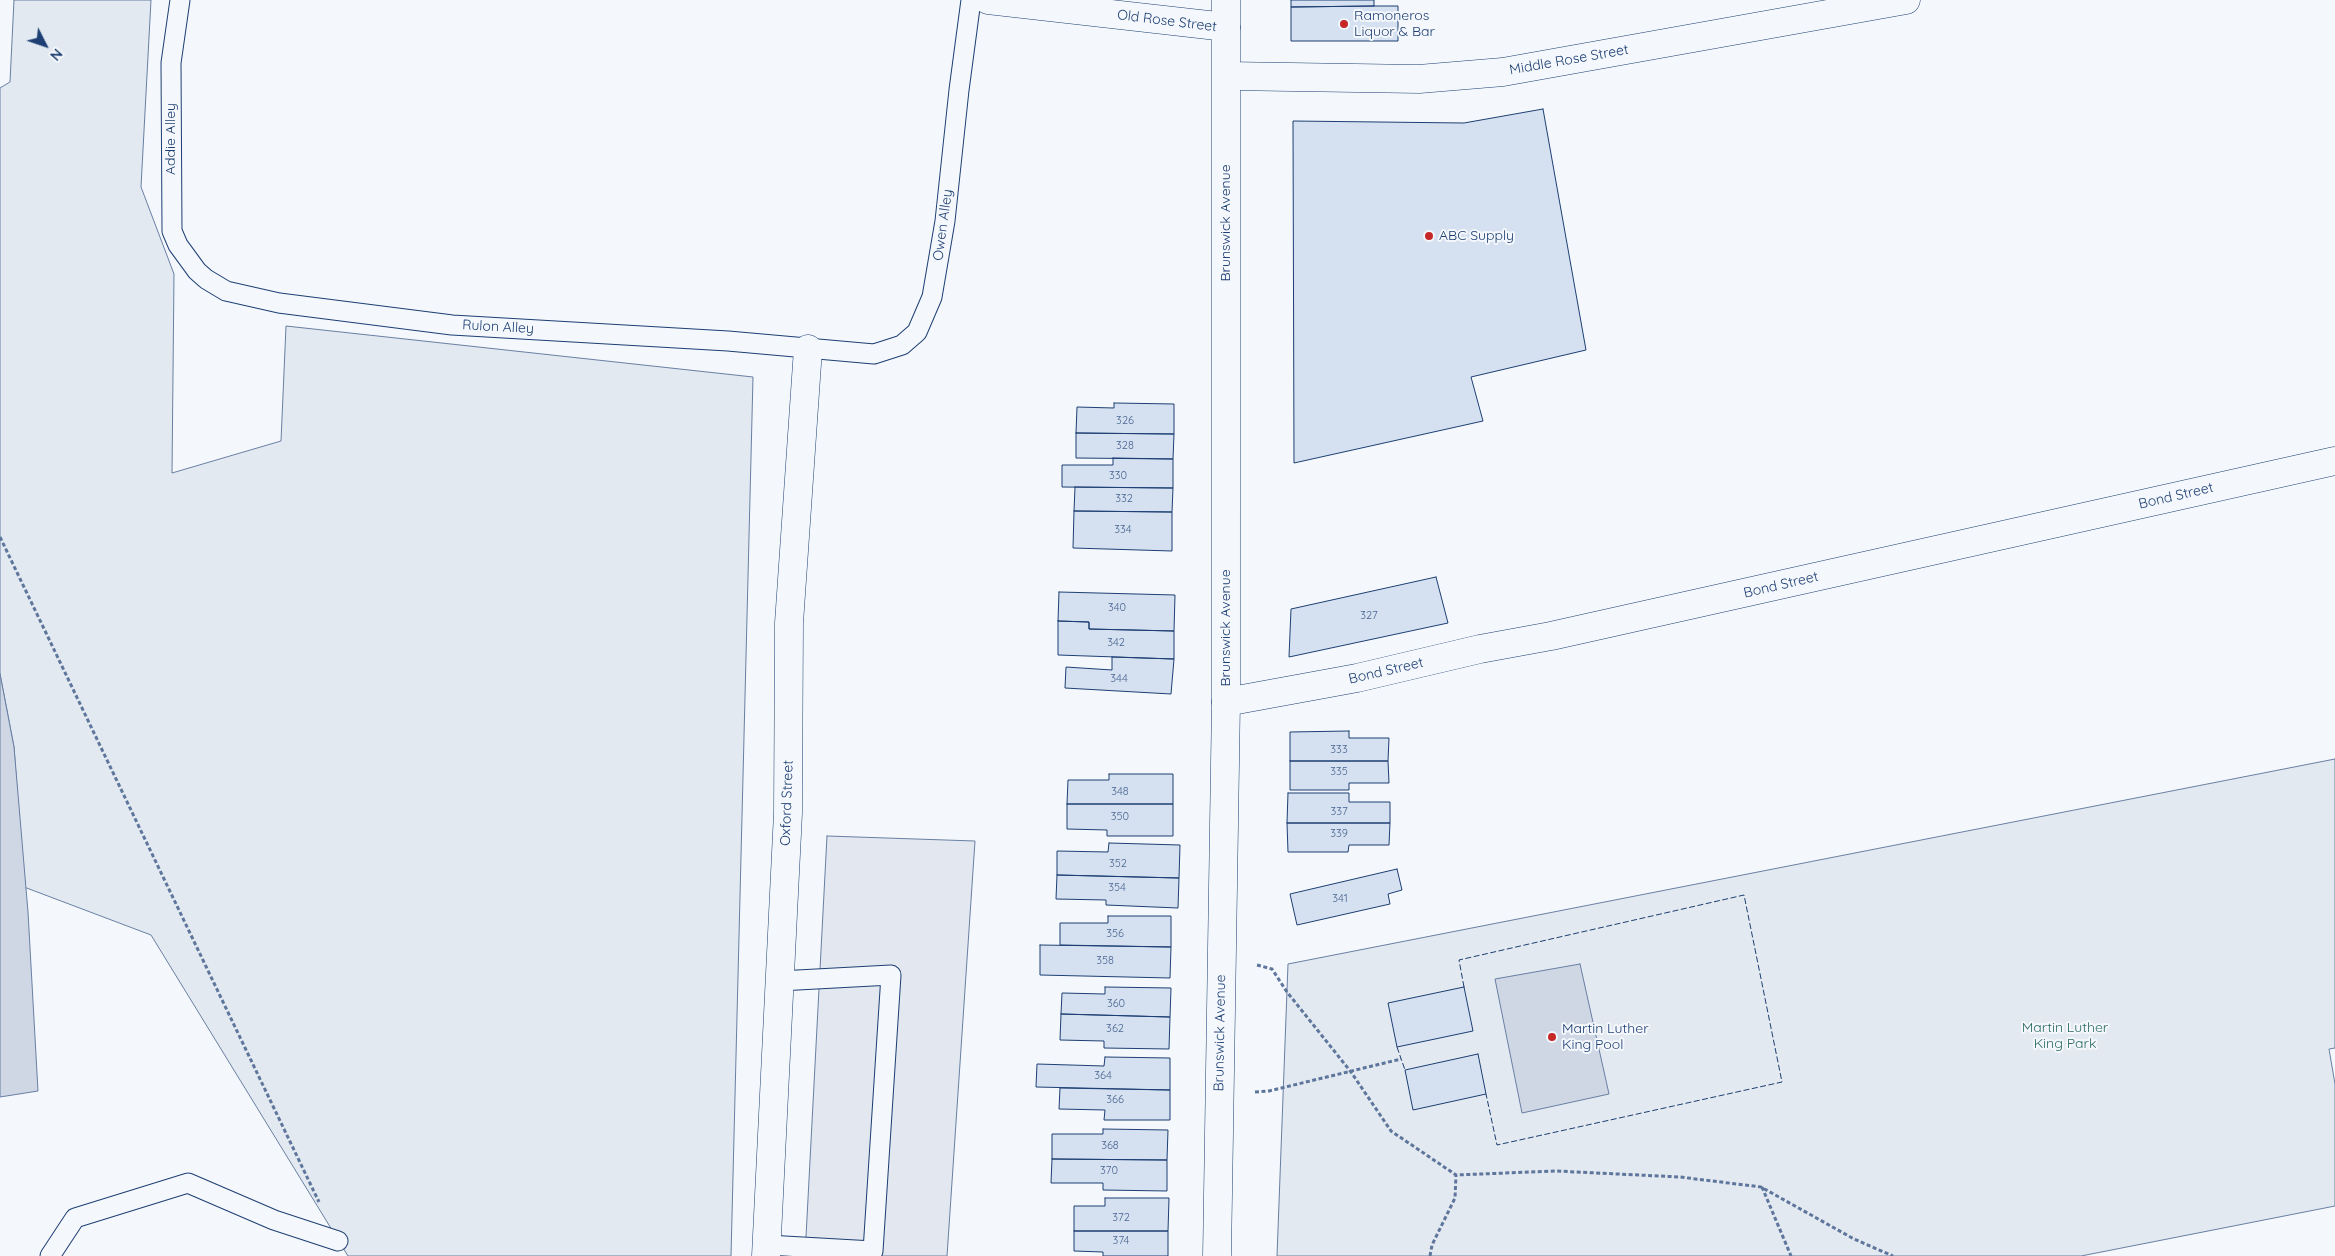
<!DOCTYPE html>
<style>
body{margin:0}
#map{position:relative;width:2335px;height:1256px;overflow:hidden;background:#f4f7fb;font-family:Quicksand,sans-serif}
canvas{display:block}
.north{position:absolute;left:20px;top:20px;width:50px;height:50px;-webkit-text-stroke:4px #f4f7fb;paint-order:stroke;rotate:131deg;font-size:14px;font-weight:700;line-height:20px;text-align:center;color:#1d3f73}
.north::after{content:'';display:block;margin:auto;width:18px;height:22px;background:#1d3f73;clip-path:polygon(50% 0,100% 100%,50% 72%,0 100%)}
</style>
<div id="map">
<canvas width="2335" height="1256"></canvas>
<div class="north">N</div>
</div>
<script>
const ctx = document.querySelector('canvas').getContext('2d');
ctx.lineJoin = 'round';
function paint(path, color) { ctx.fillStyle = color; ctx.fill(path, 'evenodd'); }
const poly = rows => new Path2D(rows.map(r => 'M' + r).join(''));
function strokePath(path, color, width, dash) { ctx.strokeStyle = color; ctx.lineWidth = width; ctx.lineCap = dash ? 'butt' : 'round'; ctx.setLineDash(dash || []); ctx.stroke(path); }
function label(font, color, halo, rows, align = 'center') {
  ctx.font = font + ' Quicksand,sans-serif'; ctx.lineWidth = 4; ctx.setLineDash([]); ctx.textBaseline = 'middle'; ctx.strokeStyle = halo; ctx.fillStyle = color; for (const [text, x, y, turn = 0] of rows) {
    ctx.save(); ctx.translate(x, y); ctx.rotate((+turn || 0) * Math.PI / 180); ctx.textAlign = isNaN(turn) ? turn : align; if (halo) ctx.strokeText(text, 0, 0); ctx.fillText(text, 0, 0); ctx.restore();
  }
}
const green = poly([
 [14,0,151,0,141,187,174,274,172,473,281,441,286,326,753,377,731,1256,348,1256,151,935,24,887,14,747,0,674,0,88,10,82,14,0],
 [2335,759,2335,1048,2329,1049,2335,1084,2335,1206,2081,1256,1277,1256,1288,964,2335,759]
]);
paint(green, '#e3e9f0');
strokePath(green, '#687fa3', 1);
const parking = poly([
 [827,836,975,841,947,1256,805,1256,827,836]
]);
paint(parking, '#e3e8f0');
strokePath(parking, '#687fa3', 1);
const water = poly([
 [0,674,14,747,28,912,38,1091,0,1097,0,674],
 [1580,964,1609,1094,1522,1113,1495,979,1580,964]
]);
paint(water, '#cfd7e4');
strokePath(water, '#687fa3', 1);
const building = poly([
 [1291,0,1374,0,1374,6,1291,7,1291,0],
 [1374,6,1398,6,1398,41,1291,41,1291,7,1374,6],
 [1543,109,1586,350,1471,377,1483,421,1294,463,1293,121,1464,123,1543,109],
 [1114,403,1174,404,1174,434,1076,433,1077,407,1114,408,1114,403],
 [1076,433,1174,434,1173,459,1076,458,1076,433],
 [1113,458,1173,459,1173,488,1062,487,1062,465,1113,465,1113,458],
 [1075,487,1173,488,1172,512,1074,511,1075,487],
 [1074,511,1172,512,1172,551,1073,548,1074,511],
 [1436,577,1448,623,1289,657,1291,609,1436,577],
 [1059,592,1175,595,1174,631,1089,629,1089,622,1058,621,1059,592],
 [1058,621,1089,622,1089,629,1174,631,1174,659,1058,655,1058,621],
 [1112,657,1174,659,1171,694,1065,688,1066,667,1112,670,1112,657],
 [1349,731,1349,738,1389,738,1388,761,1290,761,1290,732,1349,731],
 [1290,761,1388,761,1389,783,1349,783,1349,790,1290,790,1290,761],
 [1109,774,1173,774,1173,804,1067,804,1068,780,1109,780,1109,774],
 [1288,793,1349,793,1349,802,1390,802,1390,823,1287,823,1288,793],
 [1067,804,1173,804,1173,836,1107,836,1107,830,1067,829,1067,804],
 [1287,823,1390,823,1389,845,1349,845,1348,852,1288,852,1287,823],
 [1109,843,1180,845,1179,878,1057,875,1057,851,1108,852,1109,843],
 [1397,869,1402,890,1388,894,1390,904,1297,925,1290,894,1397,869],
 [1057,875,1179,878,1178,908,1106,905,1106,900,1056,899,1057,875],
 [1108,916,1171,916,1171,947,1060,945,1060,923,1108,923,1108,916],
 [1040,945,1171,947,1170,978,1040,975,1040,945],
 [1105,987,1171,988,1170,1017,1061,1014,1062,993,1105,994,1105,987],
 [1464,987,1473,1031,1397,1047,1388,1003,1464,987],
 [1061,1014,1170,1017,1169,1049,1104,1048,1104,1041,1060,1040,1061,1014],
 [1478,1054,1486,1094,1413,1110,1405,1070,1478,1054],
 [1105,1057,1170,1058,1170,1090,1036,1087,1037,1064,1104,1066,1105,1057],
 [1060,1088,1170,1090,1170,1120,1104,1120,1105,1110,1059,1109,1060,1088],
 [1103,1129,1168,1130,1167,1160,1052,1159,1052,1134,1103,1134,1103,1129],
 [1052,1159,1167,1160,1167,1191,1103,1190,1103,1183,1051,1183,1052,1159],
 [1105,1198,1169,1198,1168,1231,1074,1231,1074,1206,1105,1206,1105,1198],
 [1074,1231,1168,1231,1168,1256,1103,1256,1103,1252,1074,1251,1074,1231]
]);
paint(building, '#d5e0f0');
strokePath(building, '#1d3f73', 1);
const service = poly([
 [180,0,171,63,172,231,178,245,197,271,206,279,226,291,279,303,452,325,728,341,874,354,902,345,917,332,932,297,945,221,959,90,971,0],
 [767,1245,873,1251,891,975,779,981],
 [50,1256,75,1218,188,1183,274,1220,338,1241]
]);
const minor = poly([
 [988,0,1226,27],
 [1227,76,1419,79,1503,72,1906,0],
 [1226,702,1357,678,1480,649,1551,636,2335,461],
 [766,1256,788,813,789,623,808,349]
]);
const primary = poly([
 [1217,1256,1226,702,1226,0]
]);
strokePath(service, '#1d3f73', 21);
strokePath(minor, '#1d3f73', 29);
strokePath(primary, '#1d3f73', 29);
strokePath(poly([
 [0,537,319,1202],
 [1257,965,1272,969,1287,992,1351,1072,1391,1131,1456,1175,1556,1171,1680,1177,1761,1187,1854,1239,1893,1256],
 [1255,1092,1269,1091,1401,1059],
 [1762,1187,1791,1256],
 [1430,1256,1432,1245,1455,1198,1456,1175]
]), '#5e769c', 3, [4, 2.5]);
strokePath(service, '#f4f7fb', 19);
strokePath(minor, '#f4f7fb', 28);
strokePath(primary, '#f4f7fb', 28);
strokePath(poly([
 [1464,987,1459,960,1744,895,1782,1082,1497,1145,1486,1094],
 [1397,1047,1405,1070]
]), '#1d3f73', 1, [6, 2.5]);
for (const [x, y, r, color] of [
 [1344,24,5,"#c62828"],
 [1429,236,5,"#c62828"],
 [1552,1037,5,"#c62828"]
]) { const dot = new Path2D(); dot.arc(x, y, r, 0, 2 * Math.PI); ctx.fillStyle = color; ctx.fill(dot); strokePath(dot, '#f4f7fb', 2); }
label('11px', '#4b6792', null, [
 ["326",1125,421],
 ["328",1125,446],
 ["330",1118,476],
 ["332",1124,499],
 ["334",1123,530],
 ["340",1117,608],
 ["327",1369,616],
 ["342",1116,643],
 ["344",1119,679],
 ["333",1339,750],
 ["335",1339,772],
 ["348",1120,792],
 ["337",1339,812],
 ["350",1120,817],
 ["339",1339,834],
 ["352",1118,864],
 ["354",1117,888],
 ["341",1340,899],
 ["356",1115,934],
 ["358",1105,961],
 ["360",1116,1004],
 ["362",1115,1029],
 ["364",1103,1076],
 ["366",1115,1100],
 ["368",1110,1146],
 ["370",1109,1171],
 ["372",1121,1218],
 ["374",1121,1241]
]);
label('14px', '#1d3f73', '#f4f7fb', [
 ["Ramoneros",1354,16],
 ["Liquor & Bar",1354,32],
 ["ABC Supply",1439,236],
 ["Martin Luther",1562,1029],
 ["King Pool",1562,1045]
], 'left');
label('14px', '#1d3f73', '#f4f7fb', [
 ["Old Rose Street",1167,21,7],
 ["Middle Rose Street",1569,60,-10],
 ["Addie Alley",171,139,-90],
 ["Brunswick Avenue",1226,223,-90],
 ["Owen Alley",943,225,-82],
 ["Rulon Alley",498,327,3],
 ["Bond Street",2176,496,-13],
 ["Bond Street",1781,585,-13],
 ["Brunswick Avenue",1226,628,-90],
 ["Bond Street",1386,671,-13],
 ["Oxford Street",787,803,-88],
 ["Brunswick Avenue",1220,1033,-89]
]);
label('14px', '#2c6c60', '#f4f7fb', [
 ["Martin Luther",2065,1028],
 ["King Park",2065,1044]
]);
</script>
